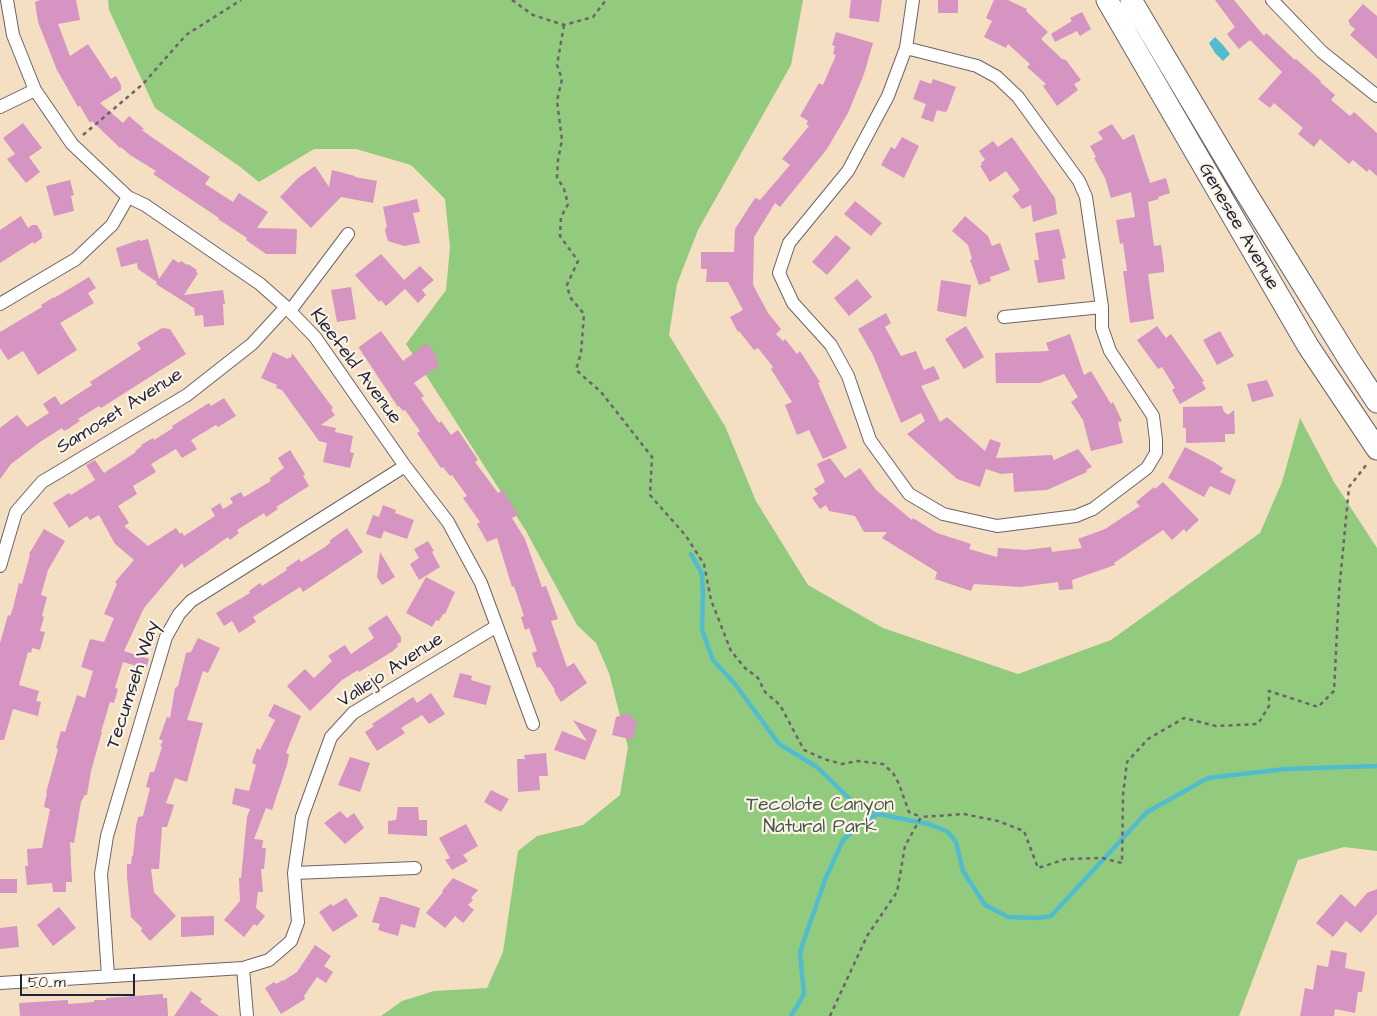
<!DOCTYPE html>
<style>
body{margin:0}
#map{position:relative;width:1377px;height:1016px;overflow:hidden;background:#f4dfc2;font-family:"Architects Daughter",sans-serif}
canvas{display:block}
.scale{position:absolute;left:20px;top:974px;width:115px;height:22px;box-sizing:border-box;border:2px solid #22223b;border-top:0;padding-left:6px;font-size:15px;line-height:18px;white-space:nowrap;color:#22223b;-webkit-text-stroke:4px #fcf5e5;paint-order:stroke}
</style>
<div id="map">
<canvas width="1377" height="1016"></canvas>
<div class="scale">50 m</div>
</div>
<script>
const ctx = document.querySelector('canvas').getContext('2d');
ctx.lineJoin = 'round';
function paint(path, color) { ctx.fillStyle = color; ctx.fill(path, 'evenodd'); }
const poly = rows => new Path2D(rows.map(r => 'M' + r).join(''));
function strokePath(path, color, width, dash) { ctx.strokeStyle = color; ctx.lineWidth = width; ctx.lineCap = dash ? 'butt' : 'round'; ctx.setLineDash(dash || []); ctx.stroke(path); }
function label(font, color, halo, rows, align = 'center') {
  ctx.font = font + ' "Architects Daughter",sans-serif'; ctx.lineWidth = 4.5; ctx.setLineDash([]); ctx.textBaseline = 'middle'; ctx.strokeStyle = halo; ctx.fillStyle = color; for (const [text, x, y, turn = 0] of rows) {
    ctx.save(); ctx.translate(x, y); ctx.rotate((+turn || 0) * Math.PI / 180); ctx.textAlign = isNaN(turn) ? turn : align; if (halo) ctx.strokeText(text, 0, 0); ctx.fillText(text, 0, 0); ctx.restore();
  }
}
paint(poly([
 [108,0,803,0,791,65,698,230,677,284,669,335,725,426,756,501,808,585,883,628,1018,674,1111,640,1260,533,1282,482,1300,418,1334,482,1377,548,1377,851,1344,847,1298,860,1239,1016,381,1016,402,1001,434,991,487,988,503,952,518,851,537,836,583,825,620,795,628,747,609,673,596,643,577,625,526,531,406,344,446,290,450,247,445,199,411,165,356,149,314,149,259,182,239,166,155,108,109,10]
]), '#93cb7e');
paint(poly([
 [1215,37,1223,45,1230,54,1223,61,1215,53,1209,43]
]), '#52bccf');
strokePath(poly([
 [691,554,702,574,703,593,702,630,713,660,735,684,779,744,817,767,854,803,878,814],
 [791,1016,804,994,800,952,825,880,843,840,863,823,878,814,929,824,948,832,956,842,963,871,985,905,1008,917,1039,918,1051,916,1147,812,1208,778,1285,769,1377,766]
]), '#52bccf', 4.5);
paint(poly([
 [40,0,76,0,80,20,58,24,70,56,88,44,111,79,116,76,121,85,121,90,100,103,123,123,129,116,144,129,142,130,153,138,210,177,205,184,233,202,239,193,268,212,257,228,297,229,296,254,266,254,246,240,247,238,218,219,219,218,153,174,156,171,130,155,121,147,120,148,92,121,90,123,80,106,78,107,57,70,38,22,35,2],
 [851,0,882,0,879,22,849,18],
 [938,0,958,0,958,13,938,13],
 [994,0,1008,0,1027,9,1026,11,1048,32,1041,39,1062,59,1066,60,1081,80,1074,84,1078,90,1057,106,1043,86,1046,84,1027,67,1030,64,1008,44,1006,48,984,37,992,21,986,18],
 [1215,0,1234,0,1264,36,1266,33,1295,60,1296,59,1321,81,1320,82,1335,95,1331,100,1350,116,1354,112,1377,133,1377,176,1369,169,1367,172,1353,160,1349,164,1320,139,1314,147,1298,134,1303,128,1274,103,1270,108,1258,99,1282,72,1250,40,1239,49,1227,34,1235,27],
 [1363,4,1377,16,1377,59,1350,35,1355,29,1349,24,1350,23,1348,21],
 [1082,12,1091,29,1080,36,1077,31,1055,42,1051,34,1072,21,1070,18],
 [836,32,873,43,864,74,848,113,827,149,780,207,775,203,754,237,753,285,768,313,781,329,776,334,783,341,785,339,797,354,800,351,820,382,818,383,847,448,823,459,809,430,797,435,785,405,792,402,771,369,773,367,758,348,754,350,739,331,738,332,730,317,743,310,728,282,706,282,707,269,701,269,701,252,734,252,735,229,755,198,760,200,790,165,782,159,809,126,806,124,808,121,800,116,819,83,823,85,836,55,833,54,835,46,832,45],
 [933,79,956,87,947,111,945,112,937,110,933,122,921,118,926,104,913,99,920,80,931,84],
 [23,123,42,148,29,157,40,172,26,183,7,159,15,154,3,138],
 [1112,124,1123,140,1134,134,1150,183,1166,178,1170,193,1158,197,1159,199,1148,202,1154,246,1161,245,1164,266,1164,272,1148,274,1154,319,1130,323,1123,271,1127,271,1123,243,1120,244,1116,220,1135,217,1131,192,1111,198,1105,178,1094,158,1096,157,1090,146,1103,139,1098,132],
 [902,137,919,146,904,178,881,165,891,147,895,149],
 [1012,137,1055,198,1057,214,1033,222,1031,205,1022,209,1012,196,1020,190,1006,171,990,182,980,166,982,165,981,163,985,160,979,151,993,141,998,147],
 [315,166,329,187,332,170,355,176,355,177,377,181,373,203,341,197,311,228,280,197,298,178],
 [70,180,74,195,71,196,74,211,54,216,46,186],
 [417,199,420,212,413,213,420,243,404,246,388,241,385,231,386,227,387,227,383,207],
 [855,201,882,223,871,236,844,214],
 [21,216,28,228,32,225,37,225,42,234,42,238,34,244,33,242,0,263,0,230],
 [965,216,988,236,992,246,1000,243,1010,270,990,277,991,281,979,285,970,260,972,259,968,245,952,231],
 [1059,229,1066,258,1062,259,1065,279,1038,283,1034,260,1039,260,1035,233],
 [836,235,851,248,827,275,812,262],
 [148,239,159,279,173,259,179,263,181,261,187,265,188,264,197,270,196,272,198,273,184,295,223,290,225,304,223,304,224,325,204,327,203,315,195,316,194,308,156,284,157,282,138,269,137,263,121,267,116,248,139,240,140,241],
 [381,254,404,280,420,266,434,280,422,290,426,295,418,303,405,289,386,306,381,300,379,302,355,275],
 [89,277,96,288,88,293,94,303,60,323,77,350,38,375,23,351,8,360,0,348,0,332,42,307,41,305,54,297,54,298],
 [857,279,872,297,849,316,834,298],
 [941,280,971,285,966,317,937,311],
 [351,287,356,319,337,322,331,290],
 [886,313,891,323,885,327,901,356,916,351,924,370,934,366,940,379,921,386,940,422,947,417,985,451,990,439,1001,443,996,458,1052,455,1054,460,1078,449,1092,467,1086,470,1087,472,1047,490,1014,492,1013,473,1001,474,986,469,980,487,957,479,907,434,925,421,921,413,901,423,873,355,858,329],
 [966,326,984,357,964,369,945,339],
 [1157,326,1166,338,1171,334,1204,381,1202,382,1206,389,1180,404,1172,390,1175,388,1162,367,1158,369,1137,340],
 [162,328,170,329,186,354,101,408,99,406,78,419,80,421,68,429,64,431,62,428,40,442,11,464,0,479,0,428,17,415,27,427,49,413,43,404,55,396,61,405,92,385,90,382,141,349,137,343],
 [381,331,403,361,427,343,437,356,435,358,440,365,414,383,424,396,421,398,439,423,441,421,451,435,458,430,478,460,475,462,498,493,503,490,518,515,512,518,525,539,542,587,546,586,558,619,551,621,567,667,574,663,587,683,561,702,554,691,555,690,540,667,537,668,532,653,537,651,529,628,525,630,521,617,524,616,514,586,512,587,497,538,487,542,477,524,480,522,463,498,467,496,452,475,450,476,443,467,441,468,417,433,420,431,405,410,403,411,399,406,398,407,359,348,359,347],
 [1220,331,1234,356,1217,365,1203,340],
 [1070,334,1084,375,1091,371,1111,404,1113,402,1122,421,1118,422,1123,443,1091,451,1083,420,1071,402,1078,397,1064,374,1040,383,996,383,995,353,1049,351,1046,343],
 [273,352,288,359,289,357,291,358,292,353,333,408,331,410,335,415,321,425,336,428,335,432,353,436,350,452,354,453,350,468,323,462,327,443,319,441,282,390,276,388,277,385,261,378],
 [1267,380,1274,396,1252,402,1247,384],
 [224,398,236,416,218,427,216,425,191,440,197,449,182,458,176,449,151,464,156,472,133,486,137,494,118,506,129,523,124,526,148,546,176,528,180,534,182,532,184,536,215,516,211,509,220,503,223,509,233,503,230,498,241,492,244,497,271,481,270,478,284,468,278,458,290,450,305,474,303,476,309,486,276,507,278,509,266,517,264,513,237,530,239,533,230,540,228,537,184,568,182,563,144,608,124,651,149,659,146,669,123,662,115,688,118,689,114,703,110,702,101,732,102,732,91,771,87,795,85,795,81,802,74,843,70,842,72,882,66,882,66,892,53,892,52,883,27,885,25,866,28,866,27,849,42,848,50,809,44,807,47,793,46,793,58,749,56,748,61,731,65,732,77,695,85,698,93,671,81,667,90,639,104,642,114,618,104,614,117,584,115,582,134,560,115,544,99,515,90,520,87,516,69,528,53,503,69,493,71,495,95,480,86,465,95,460,104,473,136,452,135,451,142,446,141,445,153,438,154,440,173,428,172,426,209,403,211,406],
 [1222,406,1224,412,1228,415,1234,410,1235,434,1225,434,1225,442,1186,443,1186,428,1183,428,1183,407],
 [1185,447,1214,462,1223,468,1220,472,1236,480,1230,495,1210,486,1204,497,1168,478],
 [830,458,845,478,860,468,876,490,912,520,913,518,937,533,971,544,969,549,997,557,998,548,1025,550,1051,547,1052,552,1082,548,1078,539,1105,529,1140,506,1136,502,1149,491,1154,487,1155,489,1163,482,1199,520,1186,532,1184,529,1172,540,1163,530,1114,563,1115,565,1072,580,1073,589,1059,590,1058,582,1020,587,974,584,971,591,935,579,937,572,882,538,887,532,864,532,855,516,829,511,826,505,820,509,812,498,818,494,814,489,825,482,817,464],
 [383,505,396,510,395,513,414,520,407,539,384,531,381,539,366,534,373,515,379,517],
 [347,528,363,552,303,592,300,587,253,617,256,622,239,633,232,621,224,626,216,613,250,593,249,591,260,583,262,586,287,570,286,568,299,559,301,562,325,547,331,542,329,541],
 [44,529,65,541,48,570,41,595,47,597,42,616,44,617,40,631,45,632,40,650,32,648,31,653,28,652,19,685,39,691,36,701,41,702,38,716,13,709,4,740,0,740,0,643,8,615,10,616,13,608,19,583,22,584,30,555,29,554],
 [428,541,434,551,432,552,440,567,419,580,410,564,419,558,414,549],
 [380,552,395,577,382,585,377,577],
 [426,577,455,592,445,614,443,614,439,621,436,620,432,627,406,613],
 [387,615,401,637,401,642,397,644,398,646,393,651,359,672,358,670,342,680,310,711,287,686,305,669,314,678,332,661,328,656,345,645,351,654,374,638,368,628],
 [198,638,220,648,208,673,203,671,187,720,203,723,187,782,175,778,166,803,174,805,167,827,162,827,159,869,151,869,154,892,176,916,150,941,141,931,142,928,131,917,127,877,127,864,131,864,132,856,133,856,136,826,138,817,143,816,150,788,146,787,150,772,154,772,162,747,160,746,163,741,159,739,167,717,170,718,175,688,178,686,186,653,191,652],
 [460,673,472,676,471,680,491,686,486,705,453,697],
 [431,693,445,714,429,724,422,715,401,728,405,733,377,751,365,732,374,726,372,724,413,697,417,703],
 [274,704,301,716,286,753,289,754,287,765,272,810,266,808,254,839,263,840,262,848,266,848,264,869,261,869,263,892,258,892,256,908,265,916,257,926,254,924,244,937,224,920,240,901,239,878,241,878,247,817,250,809,232,804,235,788,249,791,256,765,252,763,257,748,260,750,275,720,268,716],
 [628,713,637,722,633,740,612,735,616,717],
 [573,720,597,730,585,760,554,750,562,731,587,741],
 [546,753,548,776,539,776,540,790,518,792,517,759,525,759,524,755],
 [350,757,370,763,360,792,338,785],
 [491,790,509,799,501,812,484,802],
 [398,807,418,807,419,820,427,820,427,836,388,834,388,821,396,820],
 [340,811,347,818,354,813,364,828,345,844,324,823],
 [466,824,478,846,463,855,468,861,452,870,445,860,450,858,439,838],
 [453,878,478,890,471,898,473,900,468,905,474,910,463,923,455,916,445,928,426,913,443,892,442,891],
 [0,879,17,879,17,893,0,893],
 [1377,889,1377,914,1361,933,1346,921,1333,937,1316,923,1341,894,1355,907,1367,893],
 [380,897,385,897,420,908,415,928,401,924,398,936,378,930,380,924,372,922],
 [346,898,358,916,333,932,319,912,331,904,333,906],
 [59,907,76,928,53,946,37,925],
 [214,916,214,935,181,937,181,917],
 [17,926,19,947,0,949,0,928],
 [315,945,331,956,324,966,333,972,326,983,317,977,304,996,305,999,281,1014,265,988,274,982,276,984,283,980,283,981,297,972],
 [1331,950,1347,953,1345,968,1365,972,1362,992,1358,992,1355,1013,1335,1009,1334,1016,1300,1016,1305,988,1313,990,1317,965,1328,967],
 [191,991,202,999,200,1002,219,1016,174,1016],
 [163,994,163,998,167,998,168,1016,20,1016,19,1003,68,1000,68,1004,94,1002,94,1000,106,1000,106,998]
]), '#d594c1');
const minor = poly([
 [7,0,13,35,35,90,72,144,128,197,145,205,260,284,286,307,315,337,405,466,448,522,481,583,533,724],
 [1272,0,1322,52,1377,96],
 [906,48,977,66,997,77,1018,97,1079,181,1086,197,1102,307,1102,328,1110,351,1153,416,1156,440,1156,453,1147,468,1093,509,1076,516,997,526,943,514,909,494,870,440,848,376,831,345,793,303,779,273,789,243,848,171,888,96,906,48,913,0],
 [0,107,35,90],
 [0,304,76,259,112,225,128,197],
 [290,311,348,234],
 [1004,317,1102,307],
 [0,566,16,512,42,482,187,395,252,344,286,307],
 [294,873,415,868],
 [243,968,247,1016],
 [108,976,101,874,107,836,166,637,179,614,191,601,405,466],
 [0,983,243,968,269,960,291,941,298,922,294,873,302,817,331,737,353,713,497,626]
]);
const primary = poly([
 [1107,0,1308,346,1377,449],
 [1131,0,1243,188,1350,361,1377,402]
]);
strokePath(minor, '#6c646a', 14);
strokePath(primary, '#6c646a', 23);
strokePath(poly([
 [512,0,533,15,564,25,593,17,606,0],
 [564,25,557,65,562,79,557,101,562,140,558,160,557,177,564,189,568,204,561,217,560,236,578,261,567,285,570,297,584,314,581,353,576,370,601,392,652,457,650,495,686,536,704,564,711,600,731,651,745,668,758,678,765,692,780,705,804,750,824,759,842,764,858,761,883,764,893,773,899,784,909,812,921,817],
 [83,135,143,84,186,35,241,0],
 [830,1016,867,936,897,892,905,846,921,817,964,814,998,821,1024,831,1038,868,1066,859,1102,858,1122,863,1123,795,1127,762,1148,739,1184,718,1216,726,1258,724,1269,706,1269,691,1318,707,1334,691,1339,592,1349,487,1367,464]
]), '#6c646a', 2.5, [4, 4]);
strokePath(minor, '#fff', 12);
strokePath(primary, '#fff', 21);
label('19px', '#22223b', '#fcf5e5', [
 ["Genesee Avenue",1238,227,60],
 ["Kleefeld Avenue",355,367,53],
 ["Samoset Avenue",120,412,-32],
 ["Vallejo Avenue",391,671,-33],
 ["Tecumseh Way",134,685,-72]
]);
label('19px', '#44554f', '#fcf5e5', [
 ["Tecolote Canyon",820,806],
 ["Natural Park",820,828]
]);
</script>
